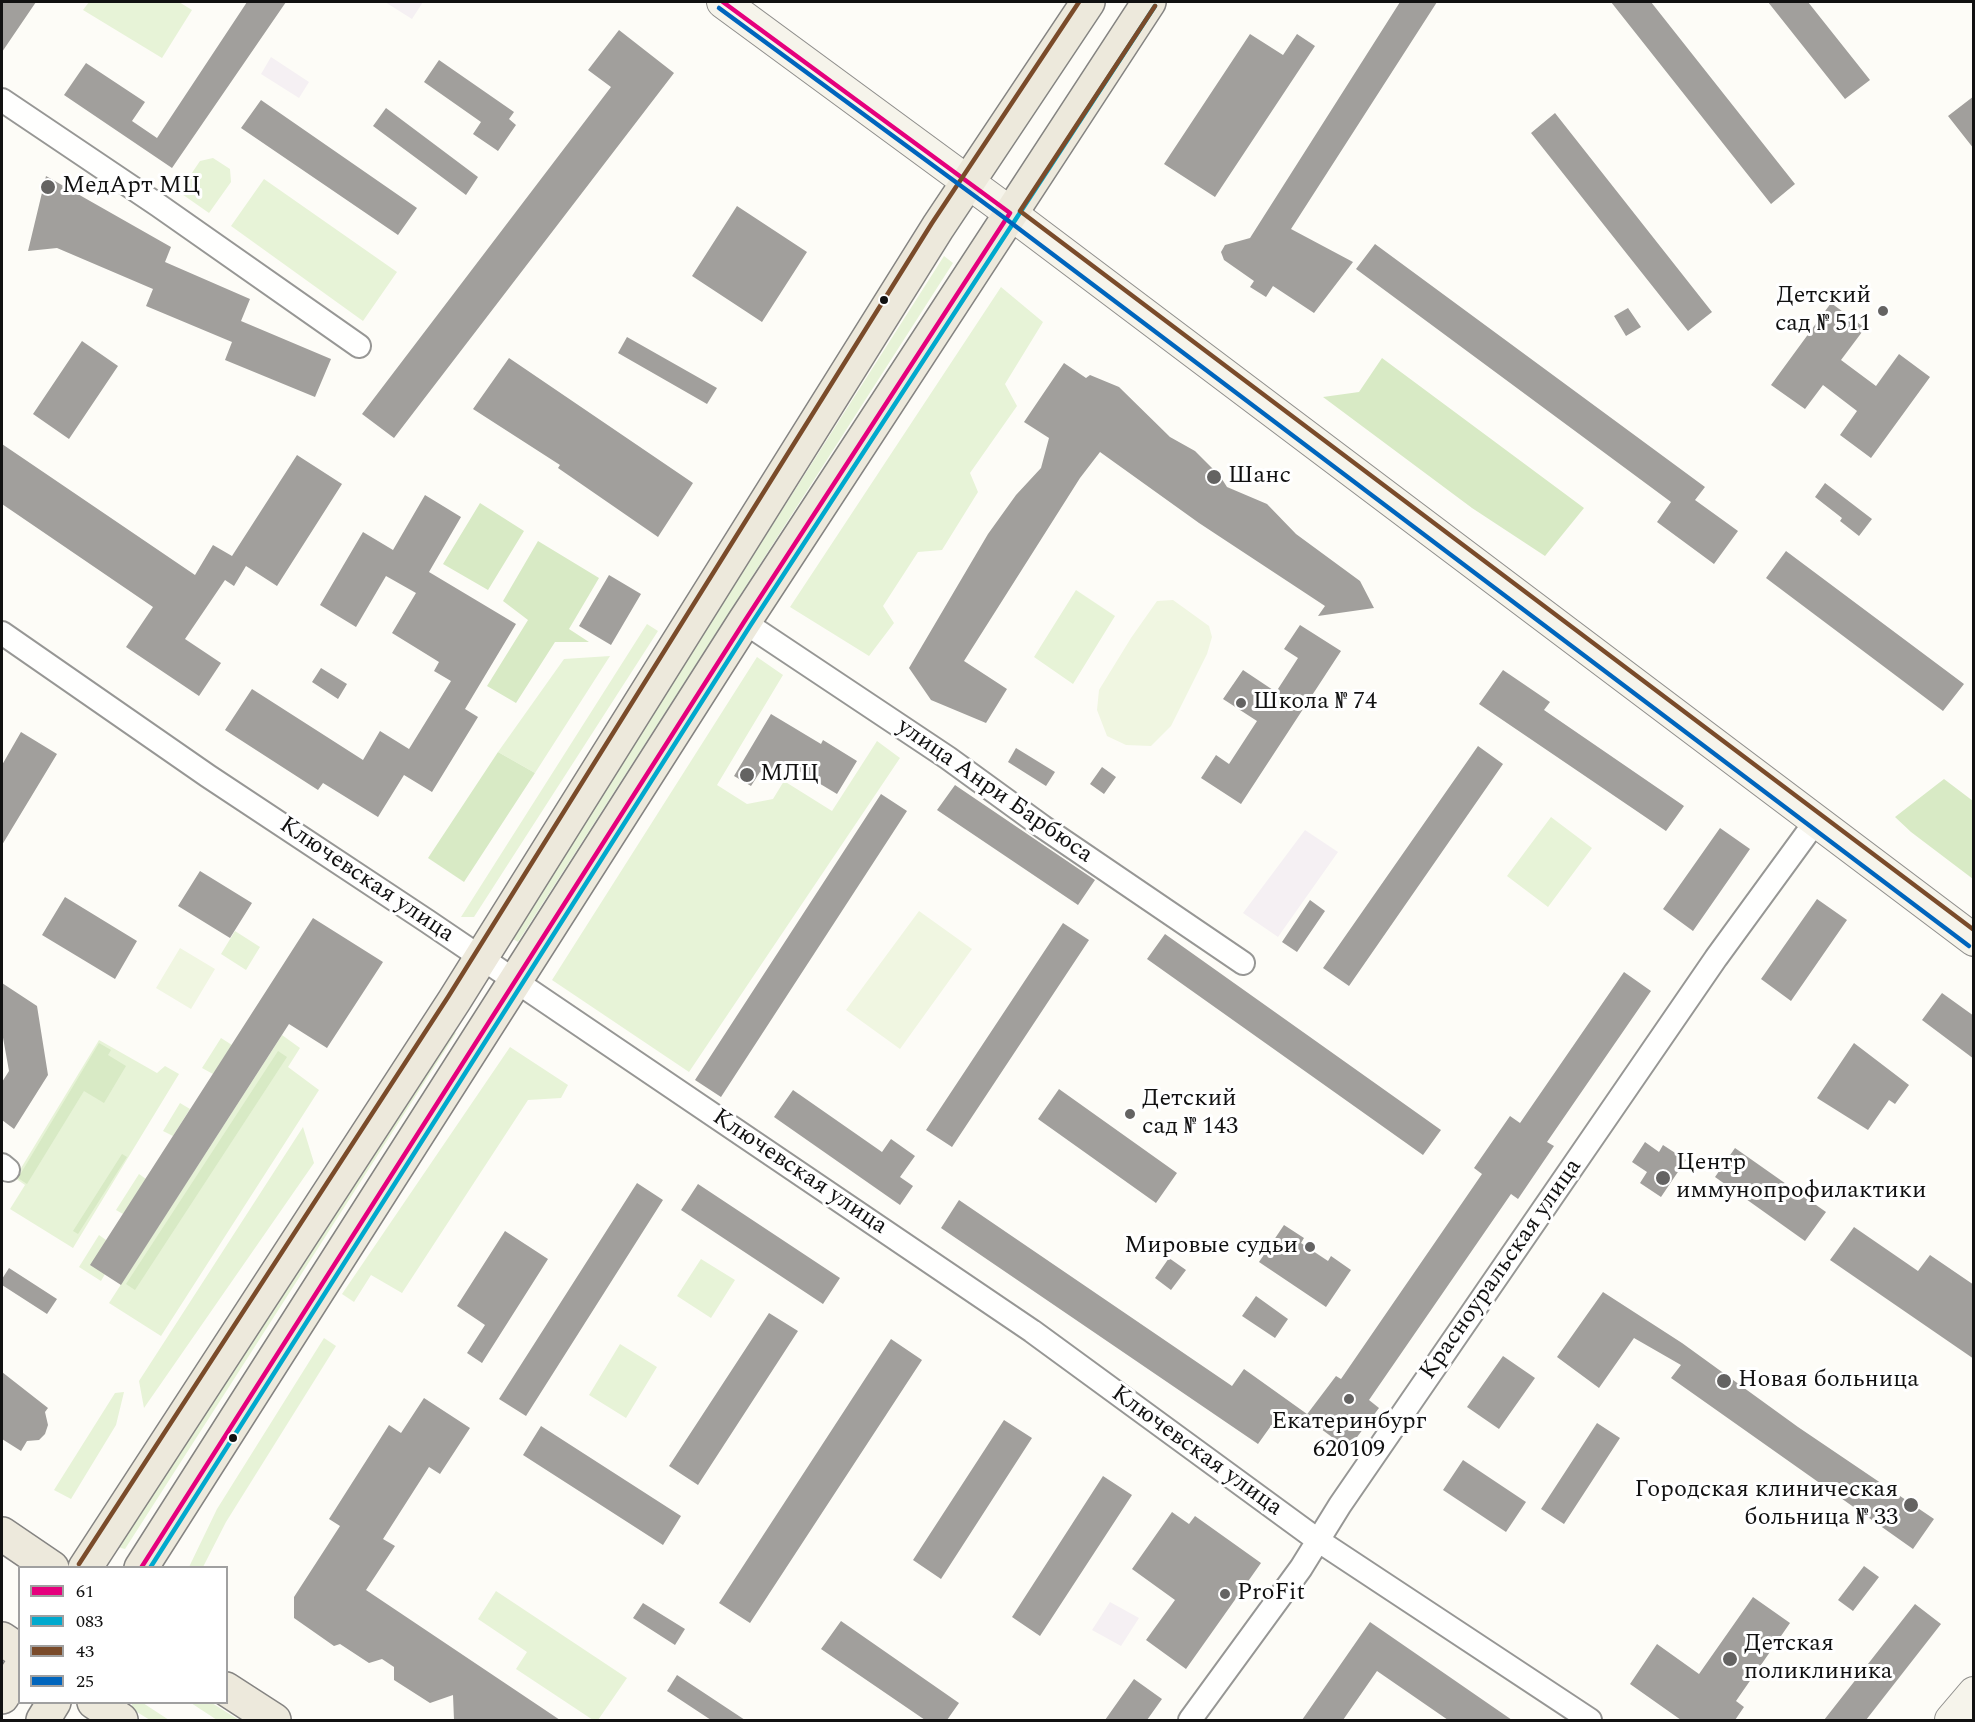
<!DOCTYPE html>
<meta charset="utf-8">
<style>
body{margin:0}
#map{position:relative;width:1975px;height:1722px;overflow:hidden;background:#fdfcf7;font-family:Spectral,serif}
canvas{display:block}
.frame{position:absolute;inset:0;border:3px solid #111;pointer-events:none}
.legend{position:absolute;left:18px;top:1566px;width:210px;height:138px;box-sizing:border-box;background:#fff;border:2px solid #a0a0a0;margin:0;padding:8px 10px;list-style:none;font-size:18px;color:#111}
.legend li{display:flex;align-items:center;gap:12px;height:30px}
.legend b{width:30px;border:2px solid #a0a0a0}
</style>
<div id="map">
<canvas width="1975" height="1722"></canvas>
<div class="frame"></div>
<ul class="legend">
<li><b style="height:8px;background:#e5007d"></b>61</li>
<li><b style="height:8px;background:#00a9ce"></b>083</li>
<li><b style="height:8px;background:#7a4b2a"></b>43</li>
<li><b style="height:8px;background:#0065bd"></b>25</li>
</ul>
</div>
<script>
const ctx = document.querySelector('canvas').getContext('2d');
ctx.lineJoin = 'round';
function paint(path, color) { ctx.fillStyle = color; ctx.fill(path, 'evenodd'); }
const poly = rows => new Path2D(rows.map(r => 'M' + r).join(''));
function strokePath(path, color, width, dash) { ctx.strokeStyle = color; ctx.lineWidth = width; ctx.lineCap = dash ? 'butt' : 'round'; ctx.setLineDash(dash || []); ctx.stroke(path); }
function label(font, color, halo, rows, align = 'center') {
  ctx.font = font + ' Spectral,serif'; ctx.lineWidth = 6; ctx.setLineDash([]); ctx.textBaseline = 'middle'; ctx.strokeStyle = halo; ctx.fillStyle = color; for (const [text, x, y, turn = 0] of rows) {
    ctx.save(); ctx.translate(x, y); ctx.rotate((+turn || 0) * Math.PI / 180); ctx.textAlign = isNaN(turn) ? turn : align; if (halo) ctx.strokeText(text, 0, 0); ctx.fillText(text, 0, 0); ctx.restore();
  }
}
paint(poly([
 [385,2,423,2,412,19],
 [271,57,309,82,299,98,261,74],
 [1305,830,1338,852,1278,937,1243,913],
 [1110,1602,1139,1618,1121,1646,1092,1630]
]), '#f5f0f3');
paint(poly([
 [89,2,179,2,192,10,162,58,83,10],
 [213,158,230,169,231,182,209,213,179,192,200,161],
 [264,179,397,272,363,321,231,226],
 [944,256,953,263,518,942,510,937],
 [1001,287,1043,322,1005,384,1017,406,970,473,978,492,942,550,918,552,883,606,894,623,869,656,790,607],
 [1076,590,1115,616,1073,684,1034,657],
 [647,624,658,631,474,917,461,917],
 [610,656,535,773,498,752,564,659],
 [757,657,783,675,717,785,747,804,773,799,784,781,832,811,877,741,900,758,689,1072,552,980],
 [1551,817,1592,848,1548,907,1507,876],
 [235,931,260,947,246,970,221,954],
 [447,1027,456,1033,125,1549,117,1547],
 [282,1035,300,1048,288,1067,319,1090,161,1336,109,1303],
 [221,1038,232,1045,213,1074,202,1068],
 [99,1040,157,1073,165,1066,179,1074,73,1248,10,1209,25,1185,15,1178],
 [510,1047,568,1085,561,1098,528,1100,402,1293,371,1275,354,1302,342,1294],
 [180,1103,190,1109,173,1136,163,1131],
 [303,1127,314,1163,144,1408,139,1381],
 [139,1174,146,1179,123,1214,116,1210],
 [99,1235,106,1240,105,1274,101,1281,79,1267],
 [701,1259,735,1280,711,1318,677,1296],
 [324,1338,336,1346,226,1522,203,1567,189,1567,217,1509],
 [620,1344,657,1367,626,1418,589,1395],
 [124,1392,116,1425,71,1499,54,1490,115,1393],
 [496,1591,627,1678,598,1720,593,1720,516,1669,527,1652,478,1619],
 [132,1703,143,1703,169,1720,150,1720,132,1709],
 [191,1703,212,1703,239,1720,217,1720]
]), '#e7f3d7');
paint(poly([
 [1382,358,1584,508,1545,556,1472,508,1323,397,1359,392],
 [480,503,524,531,488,590,443,564],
 [538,541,599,578,569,629,589,642,555,642,516,703,487,686,528,620,503,601],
 [498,752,535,773,464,882,428,858],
 [1944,779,1973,801,1973,879,1911,832,1895,817],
 [99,1043,111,1050,108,1055,126,1066,104,1103,84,1091,27,1184,18,1178],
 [278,1051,287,1057,135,1290,126,1284],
 [122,1154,127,1157,78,1234,73,1231]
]), '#d8eac5');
paint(poly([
 [1173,600,1209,626,1212,637,1207,654,1171,726,1151,746,1126,745,1107,736,1097,710,1099,690,1131,638,1157,601],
 [919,911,972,949,900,1049,846,1010],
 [180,948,215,969,191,1009,156,988]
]), '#f0f6e1');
paint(poly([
 [2,2,36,2,2,52],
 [247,2,286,2,172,168,64,95,86,63,145,102,132,121,157,138],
 [1400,2,1437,2,1291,229,1353,262,1314,313,1273,286,1266,297,1250,287,1254,281,1224,260,1221,252,1225,245,1250,238],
 [1611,2,1651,2,1795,184,1771,204],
 [1768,2,1808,2,1870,80,1845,99],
 [619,30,674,73,394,438,362,414,611,87,588,70],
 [1250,34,1283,55,1297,34,1315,46,1215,197,1164,164],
 [439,60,514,112,509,119,516,125,498,151,473,134,481,122,424,82],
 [1974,96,1974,149,1948,116],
 [261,100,417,208,398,235,241,128],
 [386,108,478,177,466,195,373,126],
 [1555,113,1712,312,1688,331,1531,133],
 [46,176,171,247,165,262,250,299,241,321,331,359,315,397,225,360,232,342,146,306,153,289,57,248,28,251],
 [737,206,807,252,762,322,692,276],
 [1375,244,1705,487,1695,500,1738,531,1714,564,1657,522,1671,502,1356,269],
 [1831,303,1865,328,1841,360,1876,386,1899,354,1930,377,1871,458,1840,435,1857,411,1823,385,1805,409,1771,385],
 [1628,308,1641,327,1626,336,1614,316],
 [627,337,717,388,707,404,618,353],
 [82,341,118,366,69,439,33,414],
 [509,358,693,483,658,537,558,468,560,465,473,409],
 [1064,363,1086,378,1090,375,1119,387,1170,437,1195,451,1220,476,1227,487,1267,504,1296,534,1360,581,1374,608,1318,616,1325,606,1199,523,1100,452,1080,478,964,661,1007,689,986,723,931,700,909,668,988,534,1016,495,1041,468,1049,438,1024,422],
 [2,444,195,575,213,545,232,556,297,455,342,484,277,586,246,566,234,586,225,580,185,639,221,663,199,696,126,647,153,607,2,504],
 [1825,483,1872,519,1859,536,1840,521,1842,518,1815,497],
 [425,495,461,517,429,572,516,624,465,709,478,717,432,792,404,775,378,817,323,783,318,790,225,730,252,689,363,760,380,731,409,749,451,681,434,671,439,662,392,633,416,593,386,576,356,627,320,605,363,532,393,550],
 [1786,551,1964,684,1943,711,1766,578],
 [609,575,641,594,611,645,579,626],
 [1300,625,1341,651,1241,804,1201,778,1216,755,1229,764,1257,721,1223,699,1243,670,1276,692,1298,658,1284,649],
 [321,668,347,684,338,699,312,682],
 [1503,670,1550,702,1544,710,1684,806,1666,831,1479,704],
 [771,714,821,744,823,740,857,761,837,794,787,764,768,776,760,772,751,786,734,776],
 [21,732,57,754,2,845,2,765],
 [1478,746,1503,764,1349,986,1323,968],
 [1016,748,1055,772,1046,786,1008,762],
 [1102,767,1116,777,1104,794,1090,784],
 [955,785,1095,880,1078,905,937,810],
 [881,794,907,811,721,1097,695,1080],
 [1720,828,1750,849,1693,931,1663,909],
 [200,871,252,903,230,938,178,906],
 [65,897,137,941,115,979,42,935],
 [1817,899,1847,920,1791,1001,1761,979],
 [1310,900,1325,911,1297,952,1282,942],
 [313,918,383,962,327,1048,289,1024,121,1285,90,1265],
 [1063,923,1089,940,952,1147,926,1130],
 [1165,934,1441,1130,1423,1155,1147,959],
 [1624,972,1651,991,1547,1142,1554,1146,1518,1199,1511,1194,1369,1400,1379,1408,1348,1449,1305,1417,1336,1376,1341,1379,1482,1174,1474,1168,1510,1116,1520,1123],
 [2,983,37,1006,48,1075,14,1129,2,1120,2,1082,9,1071,2,1032],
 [1942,993,1974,1016,1974,1059,1922,1020],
 [1854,1043,1909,1085,1895,1104,1889,1100,1868,1130,1817,1098],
 [1059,1089,1177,1173,1156,1203,1038,1119],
 [793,1090,882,1152,891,1139,915,1156,900,1177,913,1186,900,1205,774,1117],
 [1645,1142,1659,1152,1663,1145,1686,1160,1661,1197,1640,1183,1647,1172,1632,1162],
 [1735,1148,1826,1212,1805,1241,1715,1177],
 [637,1183,663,1200,526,1416,499,1399],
 [698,1184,840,1278,823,1304,681,1210],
 [959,1200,1232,1386,1244,1369,1307,1414,1297,1429,1278,1416,1258,1444,941,1228],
 [1284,1225,1304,1238,1301,1243,1328,1261,1331,1256,1351,1270,1326,1307,1259,1262],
 [1854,1227,1918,1271,1930,1255,1974,1285,1974,1359,1830,1260],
 [505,1231,548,1259,482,1363,467,1353,485,1325,457,1306],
 [1169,1258,1186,1270,1171,1290,1155,1278],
 [9,1268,57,1299,47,1314,2,1285,2,1279],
 [1603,1292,1682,1343,1798,1427,1934,1519,1913,1549,1671,1378,1681,1365,1634,1338,1599,1388,1557,1357],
 [1256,1296,1288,1319,1275,1338,1242,1316],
 [769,1313,798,1331,698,1485,669,1466],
 [891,1339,922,1360,750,1623,719,1603],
 [1503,1356,1535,1378,1499,1429,1467,1407],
 [2,1372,48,1408,45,1412,48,1425,45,1434,39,1440,27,1441,21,1451,2,1439],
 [424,1398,470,1428,440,1474,429,1467,383,1539,395,1546,366,1590,560,1720,454,1720,453,1695,430,1703,394,1680,394,1667,382,1659,369,1663,340,1644,334,1646,294,1618,294,1597,340,1526,329,1519,389,1425,401,1433],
 [1004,1420,1032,1438,941,1579,913,1560],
 [1597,1423,1620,1438,1564,1524,1541,1509],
 [541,1426,681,1516,663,1545,523,1455],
 [1463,1460,1526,1502,1506,1532,1443,1490],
 [1103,1476,1132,1495,1040,1636,1012,1617],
 [1172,1512,1189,1524,1195,1516,1261,1563,1186,1669,1146,1640,1175,1600,1132,1569],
 [1864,1566,1879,1577,1853,1611,1838,1600],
 [1753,1597,1790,1623,1736,1701,1744,1707,1735,1720,1681,1720,1630,1684,1657,1644,1699,1674],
 [643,1603,685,1629,675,1645,633,1618],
 [1915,1604,1941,1624,1866,1720,1824,1720],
 [841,1621,959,1703,947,1720,925,1720,821,1649],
 [1370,1622,1512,1720,1448,1720,1377,1671,1343,1720,1302,1720],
 [677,1675,745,1720,711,1720,667,1691],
 [1134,1679,1162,1699,1147,1720,1105,1720]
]), '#a19f9c');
const street = poly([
 [2,100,158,205,359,346],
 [744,622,948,758,1043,827,1243,963],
 [2,633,208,776,427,921,1032,1331,1319,1541,1590,1720],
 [2,1165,8,1170],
 [1190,1720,1301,1568,1340,1505,1716,958,1816,821]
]);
const secondary = poly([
 [723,2,1010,213,1974,940],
 [1951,1720,1974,1693]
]);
const primary = poly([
 [2,1534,52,1568],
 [85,1568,454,1001,938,227,1088,2],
 [141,1568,744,622,1149,2],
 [2,1639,20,1651],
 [226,1689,274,1720],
 [2,1697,20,1669],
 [94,1702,121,1720],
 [43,1720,54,1702]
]);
strokePath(street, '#979795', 26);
strokePath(secondary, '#8e8d8b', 34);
strokePath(primary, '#858482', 36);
strokePath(street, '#fffffe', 22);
strokePath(secondary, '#f6f4eb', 32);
strokePath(primary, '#ede9dc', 33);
strokePath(poly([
 [141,1568,744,622,1010,213,723,2]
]), '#e5007d', 4.5);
strokePath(poly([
 [150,1568,750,626,1155,6]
]), '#00a9ce', 4.5);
strokePath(poly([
 [1155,6,1020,211,1974,930],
 [79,1564,448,997,932,223,1079,2]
]), '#7a4b2a', 4.5);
strokePath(poly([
 [719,8,1006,219,1969,946]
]), '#0065bd', 4.5);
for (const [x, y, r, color] of [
 [48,187,8,"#646362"],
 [884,300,5,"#111"],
 [1883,311,6,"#646362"],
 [1214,477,8,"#646362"],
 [1241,703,6,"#646362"],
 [747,775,8,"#646362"],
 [1130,1114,6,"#646362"],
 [1663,1178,8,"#646362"],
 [1310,1247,6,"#646362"],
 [1724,1381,8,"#646362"],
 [1349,1399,6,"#646362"],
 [233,1438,5,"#111"],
 [1911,1505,8,"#646362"],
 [1225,1594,6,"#646362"],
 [1730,1659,8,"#646362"]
]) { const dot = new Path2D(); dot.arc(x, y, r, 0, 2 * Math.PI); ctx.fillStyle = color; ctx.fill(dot); strokePath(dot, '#fff', 2); }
label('24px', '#111', '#fff', [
 ["МедАрт МЦ",62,187],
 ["Детский",1871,297,"right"],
 ["сад № 511",1871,325,"right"],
 ["Шанс",1228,477],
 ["Школа № 74",1253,703],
 ["МЛЦ",760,775],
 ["Детский",1142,1100],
 ["сад № 143",1142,1128],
 ["Центр",1676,1164],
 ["иммунопрофилактики",1676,1192],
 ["Мировые судьи",1298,1247,"right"],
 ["Новая больница",1738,1381],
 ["Екатеринбург",1349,1423,"center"],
 ["620109",1349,1451,"center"],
 ["Городская клиническая",1898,1491,"right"],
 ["больница № 33",1898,1519,"right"],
 ["ProFit",1237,1594],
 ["Детская",1744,1645],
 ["поликлиника",1744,1673]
], 'left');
label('24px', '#111', '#fff', [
 ["улица Анри Барбюса",994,792,35],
 ["Ключевская улица",366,881,34],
 ["Ключевская улица",799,1173,34],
 ["Красноуральская улица",1502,1270,-55],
 ["Ключевская улица",1196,1452,36]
]);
</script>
